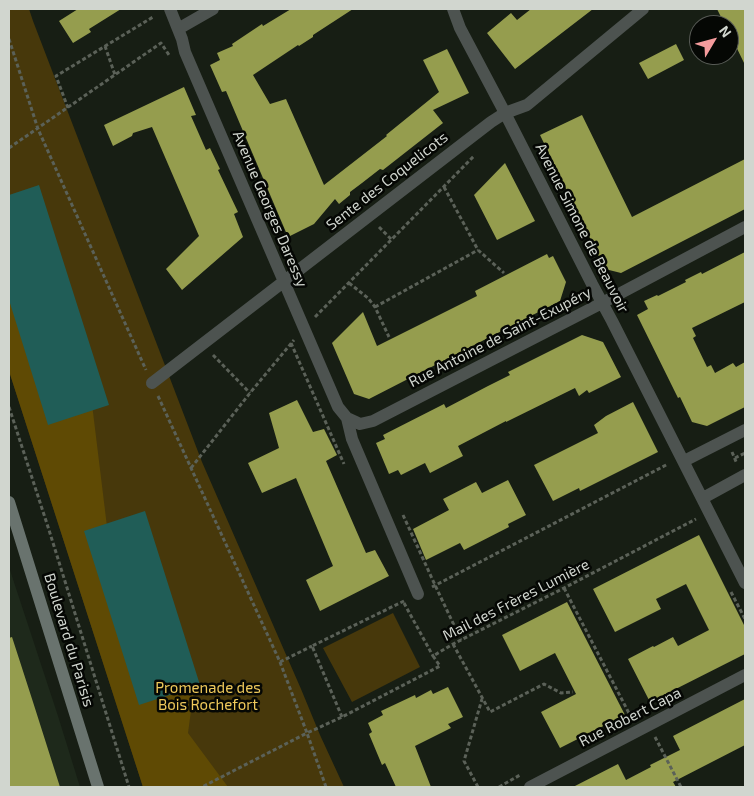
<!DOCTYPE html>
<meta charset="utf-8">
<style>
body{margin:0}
#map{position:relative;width:754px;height:796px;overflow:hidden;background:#171e14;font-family:"Exo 2",sans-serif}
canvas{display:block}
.frame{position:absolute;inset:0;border:10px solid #d1d6cf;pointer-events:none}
.north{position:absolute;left:689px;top:15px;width:50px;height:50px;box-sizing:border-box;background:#050704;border:1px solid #575a55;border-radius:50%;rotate:53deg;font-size:14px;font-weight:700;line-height:20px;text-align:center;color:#d1d6cf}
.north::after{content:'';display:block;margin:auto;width:18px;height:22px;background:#f59b9c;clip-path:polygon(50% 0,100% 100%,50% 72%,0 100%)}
</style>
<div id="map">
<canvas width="754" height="796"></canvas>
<div class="frame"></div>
<div class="north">N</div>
</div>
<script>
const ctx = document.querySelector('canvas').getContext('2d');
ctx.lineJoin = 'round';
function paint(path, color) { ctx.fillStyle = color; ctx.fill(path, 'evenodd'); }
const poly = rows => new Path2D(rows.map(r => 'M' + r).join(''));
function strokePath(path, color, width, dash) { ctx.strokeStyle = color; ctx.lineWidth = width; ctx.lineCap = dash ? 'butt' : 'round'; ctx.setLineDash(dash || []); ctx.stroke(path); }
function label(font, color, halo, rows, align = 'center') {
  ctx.font = font + ' "Exo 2",sans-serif'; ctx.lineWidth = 5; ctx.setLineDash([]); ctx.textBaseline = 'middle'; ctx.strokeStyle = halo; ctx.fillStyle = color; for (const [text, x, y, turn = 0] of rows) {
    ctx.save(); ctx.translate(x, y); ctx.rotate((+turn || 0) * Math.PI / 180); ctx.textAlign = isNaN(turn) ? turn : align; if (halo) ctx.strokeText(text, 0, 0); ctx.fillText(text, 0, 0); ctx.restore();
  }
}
paint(poly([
 [9,567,58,716,80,787,9,787]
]), '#1e291b');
paint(poly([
 [9,9,29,9,33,21,202,462,301,689,320,735,344,787,143,787,9,371],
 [393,613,420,667,352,702,323,648]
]), '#47380b');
paint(poly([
 [9,244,92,404,115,592,195,681,188,733,228,787,143,787,9,371]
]), '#5f4a04');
paint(poly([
 [39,185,109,405,48,425,9,300,9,195],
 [145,511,200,685,139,705,84,531]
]), '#205d57');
paint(poly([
 [78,9,121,9,89,29,91,32,73,43,59,21],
 [291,9,353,9,313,35,313,37,299,46,298,45,253,75,270,104,286,99,324,185,387,136,386,135,439,92,423,60,447,49,469,93,433,110,443,123,383,170,380,169,362,183,350,192,350,195,339,204,335,199,314,224,288,237,226,91,222,92,210,65,220,60,217,53,233,46,232,44,262,24,263,26],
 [531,9,593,9,515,69,487,33,511,13,517,20],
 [717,9,745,9,745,65,729,32,729,25,725,25],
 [676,44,684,60,648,79,639,63],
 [184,87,196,115,191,116,206,150,210,148,220,169,218,170,238,212,234,214,243,237,182,290,166,269,199,236,152,127,133,133,132,136,113,146,104,125],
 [582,115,632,217,745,159,745,209,621,273,605,269,540,135],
 [505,163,535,221,497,240,474,195],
 [745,252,745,302,692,328,696,336,693,338,707,367,711,365,715,373,733,363,736,367,745,362,745,407,707,426,692,422,680,397,678,398,637,315,648,309,644,301,657,295,658,296,686,282,685,280,701,272,702,274],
 [547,254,549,258,553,256,566,282,560,301,369,399,354,394,332,343,363,312,377,346,477,296,475,291],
 [582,335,603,342,621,377,589,393,587,390,579,396,575,388,506,422,506,421,458,446,463,456,430,473,425,463,401,475,398,470,389,474,376,443,385,439,383,435,444,404,446,408,488,386,510,375,508,372],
 [297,400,313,432,324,429,337,455,326,461,366,553,375,550,389,576,320,611,306,580,333,566,296,478,262,493,248,463,279,448,269,413],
 [633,402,658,452,580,491,579,488,553,501,534,465,598,433,594,425,606,416],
 [508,480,526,515,508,524,509,527,464,550,460,543,426,560,413,529,449,510,443,499,476,482,482,493],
 [699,535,745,627,745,654,650,702,628,659,653,646,654,647,673,637,678,646,709,630,686,584,656,599,661,609,615,632,593,589],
 [567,602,625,715,560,748,541,712,576,694,555,653,520,671,502,635],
 [12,637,33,702,60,787,9,787,9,638],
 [448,687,463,717,448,724,451,728,415,746,431,787,396,787,385,763,382,765,369,734,372,732,368,723,383,715,381,711,415,695,416,698,431,690,433,694],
 [745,699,745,745,673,782,676,787,573,787,618,764,626,780,651,767,650,765,680,750,673,736]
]), '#959d4e');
strokePath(poly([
 [9,39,38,129,146,370],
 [105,46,115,75],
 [68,108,56,76,153,17],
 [9,148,161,43,169,55],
 [444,187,478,250,504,273],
 [379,227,391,239],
 [349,283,368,298,375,307,389,337],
 [375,307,478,250],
 [315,317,474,156],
 [291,343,344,464],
 [213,355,250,393],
 [158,396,280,662,307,733,202,787],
 [9,407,49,530,129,787],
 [732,452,737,464],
 [735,458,745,453],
 [191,468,250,393,294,340],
 [403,515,435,585,461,640],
 [432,587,668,464],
 [564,588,632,719],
 [731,592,745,619],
 [404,603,433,656],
 [453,644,490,712,544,684,561,693,573,692],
 [280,662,312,646],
 [342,717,312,646,406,600],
 [655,737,681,787],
 [326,787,307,733,342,717,440,666,433,656,453,644,564,588,696,519],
 [478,787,464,761,482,699],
 [499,787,520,775]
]), '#5b6158', 3, [4, 2.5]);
strokePath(poly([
 [170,9,182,39,185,52,338,407,347,418,360,424,373,421,602,303,745,227],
 [453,9,460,28,505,113,592,284,612,321,745,583],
 [178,29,213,9],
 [152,383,491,122,505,113,527,105,643,9],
 [347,418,352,439,418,594],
 [684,461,745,430],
 [703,498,745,475],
 [530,787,745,675]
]), '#4d5350', 12);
strokePath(poly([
 [9,502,98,787]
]), '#69736e', 12);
label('15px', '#d1d6cf', '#050704', [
 ["Sente des Coquelicots",387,181,-38],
 ["Avenue Georges Daressy",270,209,67],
 ["Avenue Simone de Beauvoir",582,228,63],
 ["Rue Antoine de Saint-Exupéry",500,337,-27],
 ["Mail des Frères Lumière",516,600,-27],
 ["Boulevard du Parisis",69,640,73],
 ["Rue Robert Capa",630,717,-27]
]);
label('15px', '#efc95b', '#050704', [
 ["Promenade des",208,688],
 ["Bois Rochefort",208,705]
]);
</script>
